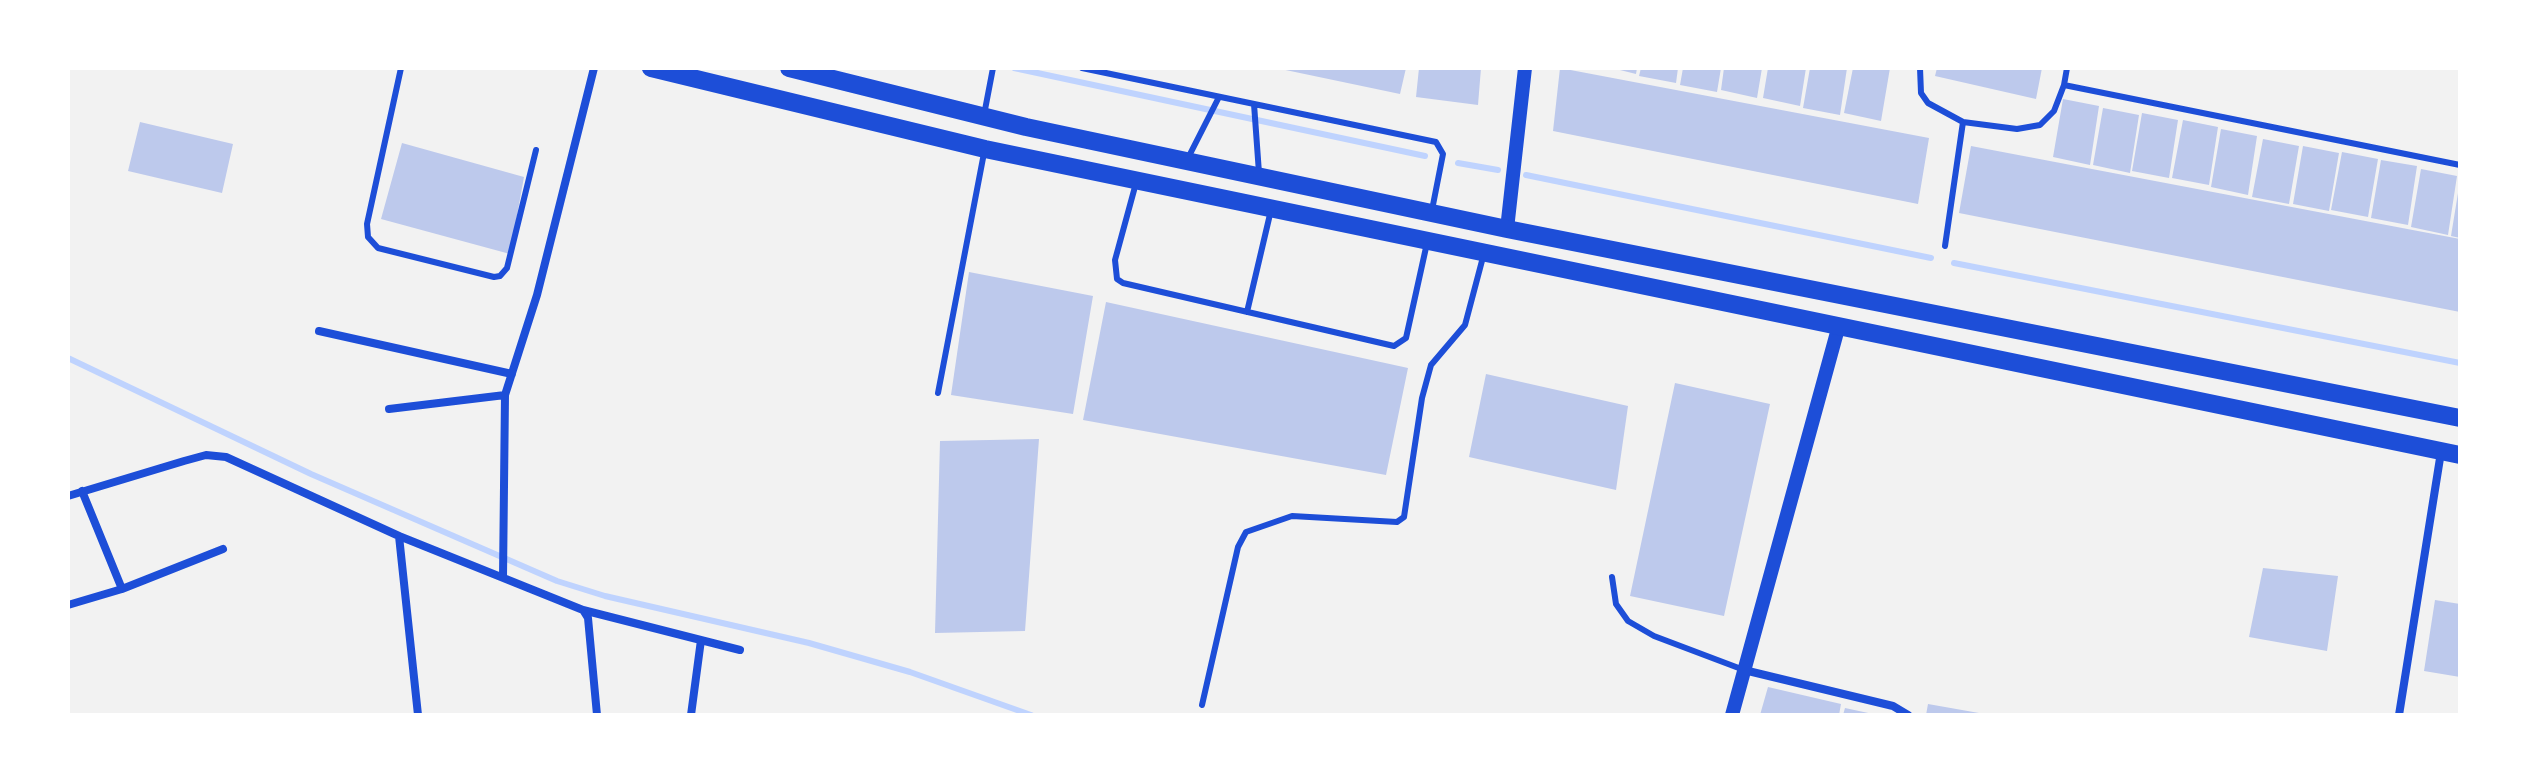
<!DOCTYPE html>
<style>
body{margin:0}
#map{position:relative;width:2528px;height:783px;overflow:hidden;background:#f2f2f2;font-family:Inter,sans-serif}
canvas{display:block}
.frame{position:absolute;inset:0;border:70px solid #fff;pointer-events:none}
</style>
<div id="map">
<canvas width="2528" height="783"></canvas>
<div class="frame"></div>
</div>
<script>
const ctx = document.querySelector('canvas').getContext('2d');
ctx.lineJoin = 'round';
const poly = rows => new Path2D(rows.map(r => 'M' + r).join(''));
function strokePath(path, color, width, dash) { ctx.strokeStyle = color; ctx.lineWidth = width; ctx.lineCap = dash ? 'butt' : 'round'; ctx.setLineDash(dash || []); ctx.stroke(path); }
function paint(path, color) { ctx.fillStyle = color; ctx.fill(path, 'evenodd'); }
strokePath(poly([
 [1014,68,1425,156],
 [1458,163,1498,170],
 [1526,175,1931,258],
 [1954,263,2460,363],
 [68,358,311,474,557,581,605,596,809,643,910,672,1031,715]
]), '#bfd3fe', 6);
paint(poly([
 [1276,68,1406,68,1400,94],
 [1419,68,1481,68,1478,105,1416,97],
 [1560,68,1929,138,1918,204,1553,131],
 [1612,68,1637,68,1636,74],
 [1641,68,1678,68,1676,83,1639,76],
 [1683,68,1721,68,1717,92,1680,85],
 [1724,68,1762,68,1757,98,1721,90],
 [1768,68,1806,68,1800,106,1763,98],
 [1810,68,1847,68,1840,115,1803,108],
 [1853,68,1890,68,1881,121,1844,113],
 [1937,68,2042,68,2036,99,1935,76],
 [2063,99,2099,106,2090,165,2053,157],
 [2103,108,2139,115,2130,173,2093,165],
 [2142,113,2178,120,2169,178,2132,171],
 [2183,120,2218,127,2209,185,2172,178],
 [140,122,233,144,222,193,128,171],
 [2221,129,2257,136,2248,195,2211,187],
 [2263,139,2299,146,2289,204,2252,197],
 [402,143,524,177,510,254,381,219],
 [1971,146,2460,239,2460,312,1959,213],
 [2303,146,2339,153,2329,211,2293,204],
 [2342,152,2378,159,2368,217,2331,210],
 [2381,160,2417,166,2408,225,2371,218],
 [2421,169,2457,176,2448,235,2411,227],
 [2458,193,2460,194,2460,238,2451,236],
 [969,272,1093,296,1073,414,951,395],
 [1106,302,1408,368,1386,475,1083,420],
 [1486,374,1628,406,1616,490,1469,457],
 [1675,383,1770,404,1724,616,1630,596],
 [1039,439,1025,631,935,633,940,441],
 [2263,568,2338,576,2327,651,2249,637],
 [2435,600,2460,604,2460,677,2424,671],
 [1768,687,1841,704,1839,715,1760,715],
 [1928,704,1979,713,1979,715,1926,715],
 [1845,708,1873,714,1873,715,1843,715]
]), '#bdc9ec');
strokePath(poly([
 [401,68,367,224,368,237,378,248,494,277,500,276,507,268,536,150],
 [1082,68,1436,142,1443,154,1432,210],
 [1920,68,1921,93,1928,103,1963,122,1945,246],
 [2067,68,2064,85,2460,165],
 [1254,104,1259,173],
 [984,115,993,68],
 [1963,122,2017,129,2040,125,2054,111,2064,85],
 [1188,158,1219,97],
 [1136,183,1115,260,1117,279,1123,283,1394,346,1406,338,1427,243],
 [1247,312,1271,210],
 [938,393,984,153],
 [1612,577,1616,604,1628,621,1654,636,1744,670],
 [1202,705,1238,547,1246,532,1292,516,1397,522,1404,517,1422,398,1431,365,1465,325,1483,257]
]), '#1d4ed8', 6);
strokePath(poly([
 [319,331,512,374],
 [389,409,505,395],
 [82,491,122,589],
 [68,496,184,461,206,455,226,457,399,536,583,610,588,618,597,715],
 [399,536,418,715],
 [503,577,505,395,537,295,594,68],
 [68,605,122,589,223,549],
 [583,610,740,650],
 [1744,670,1893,706,1908,715],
 [691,715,701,640],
 [2399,715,2441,452]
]), '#1d4ed8', 8);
strokePath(poly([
 [1507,229,1525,68],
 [1732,715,1839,325]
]), '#1d4ed8', 14);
strokePath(poly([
 [651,68,985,149,2460,455],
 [789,68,1026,127,1507,229,2460,418]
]), '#1d4ed8', 18);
</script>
